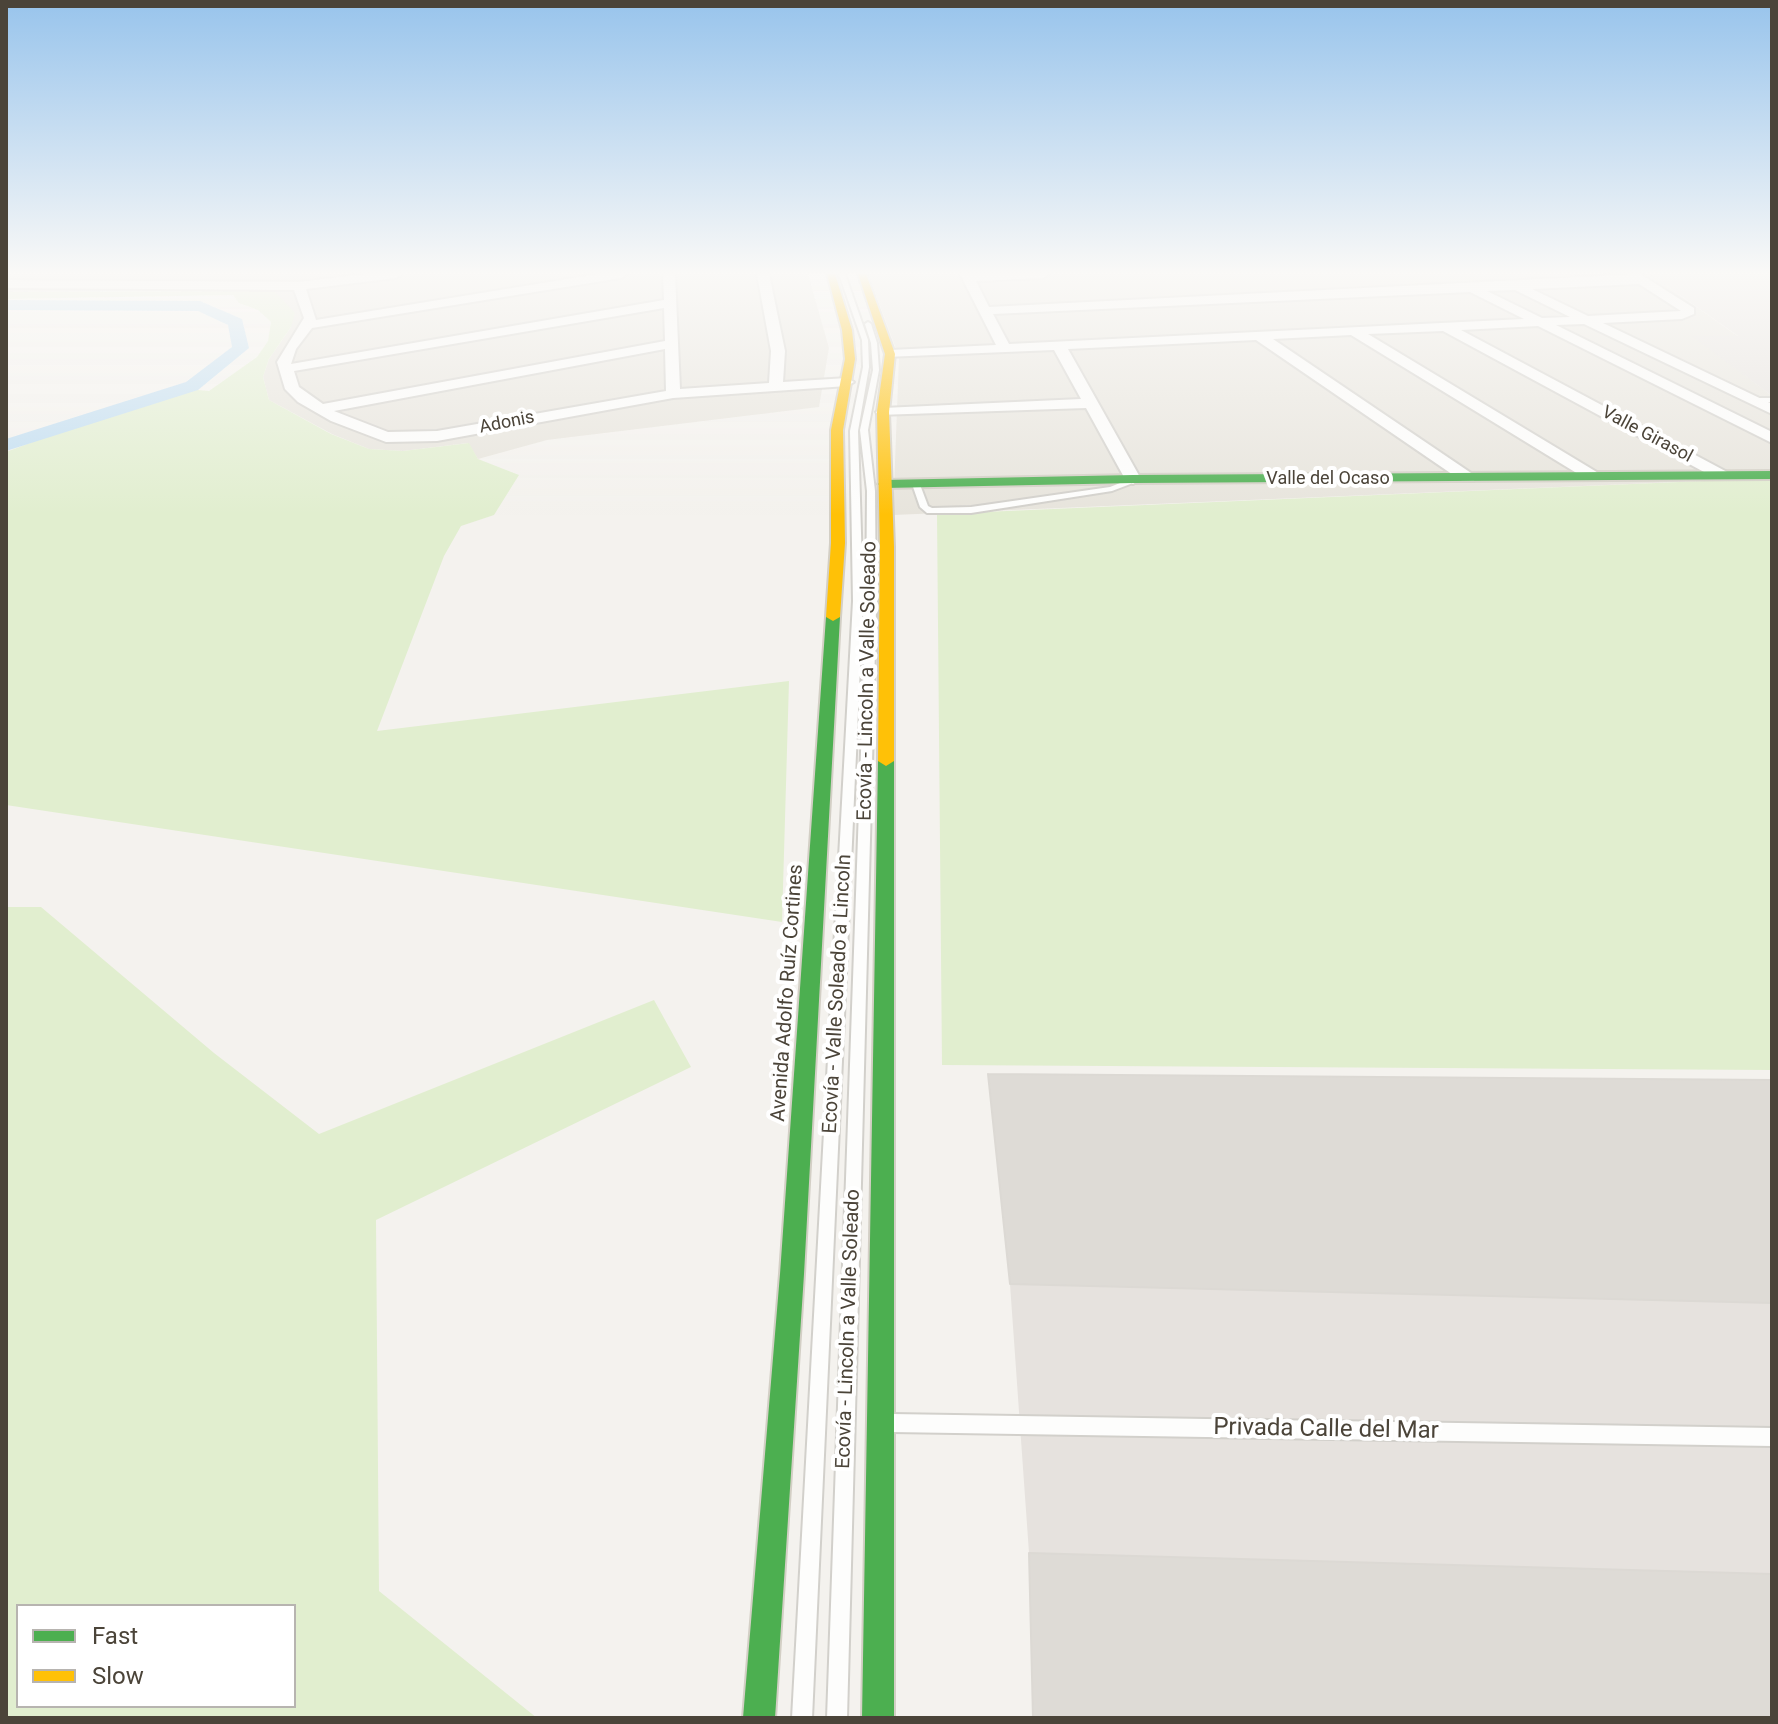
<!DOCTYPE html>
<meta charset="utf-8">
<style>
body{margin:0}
#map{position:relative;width:1778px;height:1724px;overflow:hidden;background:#f4f2ee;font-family:Roboto,sans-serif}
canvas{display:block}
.frame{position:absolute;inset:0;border:8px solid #4b4439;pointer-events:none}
.legend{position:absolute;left:16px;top:1604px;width:280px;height:104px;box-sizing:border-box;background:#fff;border:2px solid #b7b4b0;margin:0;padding:10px 14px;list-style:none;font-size:24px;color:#4b4439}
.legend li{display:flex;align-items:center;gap:16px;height:40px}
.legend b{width:40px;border:2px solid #b7b4b0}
</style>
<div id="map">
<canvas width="1778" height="1724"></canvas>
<div class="frame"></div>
<ul class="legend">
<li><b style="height:10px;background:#4caf50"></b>Fast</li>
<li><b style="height:10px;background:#ffc107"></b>Slow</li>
</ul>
</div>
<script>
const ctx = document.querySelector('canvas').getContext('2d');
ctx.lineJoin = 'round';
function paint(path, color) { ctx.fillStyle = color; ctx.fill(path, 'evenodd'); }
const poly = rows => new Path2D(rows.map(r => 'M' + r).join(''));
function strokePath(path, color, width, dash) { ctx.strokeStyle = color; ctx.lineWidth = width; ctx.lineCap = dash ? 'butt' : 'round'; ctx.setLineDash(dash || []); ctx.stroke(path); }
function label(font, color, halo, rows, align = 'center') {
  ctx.font = font + ' Roboto,sans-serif'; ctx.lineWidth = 8; ctx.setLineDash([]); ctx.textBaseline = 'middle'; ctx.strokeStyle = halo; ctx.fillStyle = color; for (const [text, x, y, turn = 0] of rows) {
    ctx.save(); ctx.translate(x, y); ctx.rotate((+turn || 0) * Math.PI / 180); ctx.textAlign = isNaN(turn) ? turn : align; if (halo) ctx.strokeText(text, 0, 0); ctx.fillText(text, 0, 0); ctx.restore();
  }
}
paint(poly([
 [6,274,808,274,829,348,819,407,547,440,478,459,468,443,403,451,369,449,332,434,269,400,263,377,269,359,291,327,274,291,6,292],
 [868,274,1650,274,1739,337,1694,336,1772,396,1772,478,893,515,899,357]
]), '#e7e4dc');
paint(poly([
 [1650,274,1772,274,1772,396,1692,336,1738,336],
 [988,1074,1772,1080,1772,1718,1033,1718,1029,1553,1010,1284]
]), '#e6e2de');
paint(poly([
 [274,291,295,313,291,327,269,359,263,377,269,400,331,434,369,449,403,451,469,443,478,459,519,475,494,515,461,526,444,556,377,731,789,681,782,922,6,805,6,452,176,388,209,391,257,357,268,341,271,322,258,310,239,303,233,295,6,299,6,292],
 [1772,478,1772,1070,942,1065,937,514],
 [6,907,41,907,214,1053,319,1134,654,1000,691,1067,376,1220,379,1591,537,1718,6,1718],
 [18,1606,294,1606,294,1706,18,1706]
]), '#e1eecf');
paint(poly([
 [6,300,200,301,242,319,249,348,198,390,6,451,6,439,186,382,232,347,228,325,198,311,6,310,6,300]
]), '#c0ddf1');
const building = poly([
 [988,1074,1772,1080,1772,1303,1010,1284,988,1074],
 [1029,1553,1772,1574,1772,1718,1033,1718,1029,1553]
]);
paint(building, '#dedbd6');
strokePath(building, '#dcd9d4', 2);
const lane = poly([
 [839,274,845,274,868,340,869,367,858,431,863,601,812,1718,792,1718,853,601,850,431,863,367,862,340,839,274],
 [868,322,871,324,877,343,879,370,868,430,875,491,876,610,847,1718,827,1718,866,610,867,491,860,430,873,370,871,343,865,324,868,322],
 [1750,398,1772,398,1772,402,1753,402,1749,400,1750,398],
 [1130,479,1134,481,1133,483,1112,491,971,513,927,513,920,507,912,484,919,482,928,506,932,508,971,507,1110,487,1130,479],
 [892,1414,1772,1428,1772,1446,892,1432,886,1429,883,1423,886,1417,892,1414]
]);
const street = poly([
 [366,274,402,274,396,278,306,289,316,320,598,274,627,274,621,278,312,328,296,349,291,364,664,300,663,274,675,274,680,389,769,383,771,351,757,274,769,274,785,351,783,382,847,378,854,382,847,386,673,398,437,441,386,442,331,421,298,402,285,389,277,362,304,318,294,290,6,288,6,280,299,282,366,274],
 [664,308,665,341,323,404,299,387,294,371,664,308],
 [665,349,666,391,437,431,388,432,334,411,665,349],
 [960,274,1049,274,1043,278,976,281,989,307,1640,274,1694,308,1694,314,1682,319,1603,323,1772,404,1772,414,1584,324,1556,325,1772,432,1772,443,1538,326,1461,330,1729,473,1729,479,1717,479,1443,331,1368,334,1600,474,1600,480,1588,480,1351,335,1273,339,1474,475,1474,481,1462,481,1256,340,1068,349,1141,479,1133,484,1125,479,1086,408,878,415,876,412,883,408,1081,399,1054,350,885,357,885,351,890,350,996,345,960,274],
 [1639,284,1681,311,1588,316,1532,289,1639,284],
 [1515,290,1570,317,1542,318,1487,291,1515,290],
 [1470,292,1524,319,1009,344,993,314,1470,292]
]);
const fast = poly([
 [1772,471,1772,479,1133,483,884,488,878,484,884,480,1133,475,1772,471],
 [833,613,840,617,804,1274,775,1718,743,1718,780,1274,826,617,833,613],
 [886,756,894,761,894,1718,862,1718,878,761,886,756]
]);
const slow = poly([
 [827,274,835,274,852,330,855,359,843,430,845,543,840,617,833,621,826,617,831,543,831,430,845,359,842,330,827,274],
 [858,274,866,274,895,354,889,412,894,547,894,761,886,766,878,761,880,547,877,412,885,354,858,274]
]);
strokePath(lane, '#d2d0cb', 4);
strokePath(street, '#d2d0cb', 4);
strokePath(fast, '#d3cfc5', 4);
strokePath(slow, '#d3cfc5', 4);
paint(lane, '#fdfdfc');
paint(street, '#fdfdfc');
paint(fast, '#4caf50');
paint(slow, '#ffc107');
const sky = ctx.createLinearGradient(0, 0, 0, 515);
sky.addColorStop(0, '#98c4ec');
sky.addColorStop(0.53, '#faf9f7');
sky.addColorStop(1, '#faf9f700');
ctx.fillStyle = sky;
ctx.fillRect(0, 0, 1778, 515);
label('18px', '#4b4439', '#fff', [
 ["Adonis",507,423,-11],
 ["Valle Girasol",1647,435,28],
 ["Valle del Ocaso",1328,479]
]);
label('20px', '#4b4439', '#fff', [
 ["Ecovía - Lincoln a Valle Soleado",868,681,-89],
 ["Avenida Adolfo Ruíz Cortines",788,993,-86],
 ["Ecovía - Valle Soleado a Lincoln",838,994,-87],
 ["Ecovía - Lincoln a Valle Soleado",849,1329,-88]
]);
label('24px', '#4b4439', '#fff', [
 ["Privada Calle del Mar",1326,1430,1]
]);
</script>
